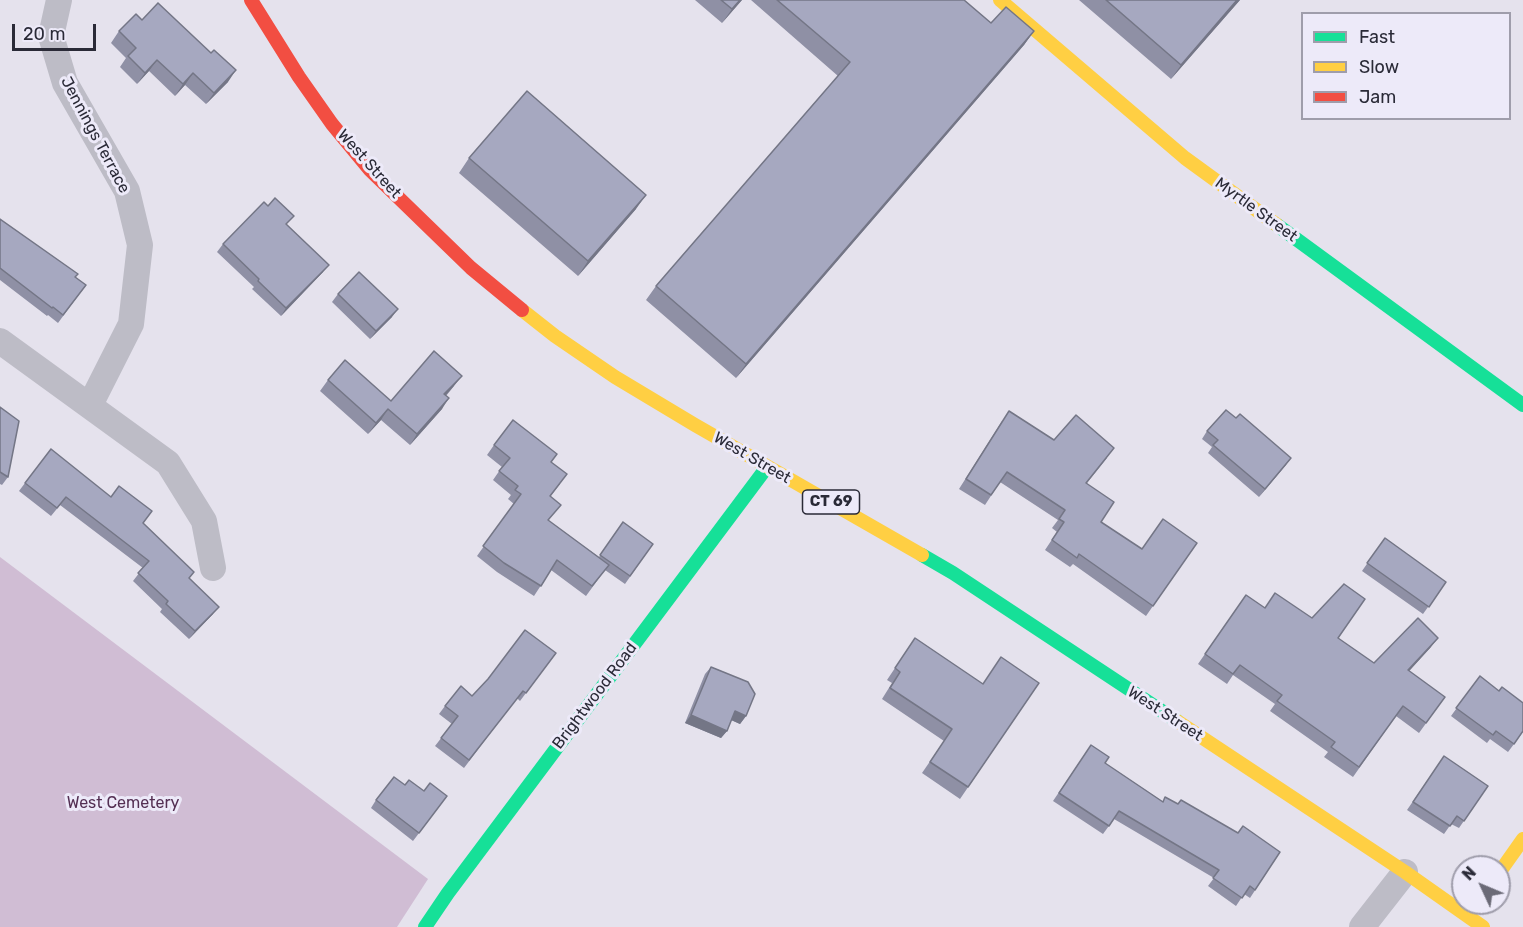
<!DOCTYPE html>
<style>
body{margin:0}
#map{position:relative;width:1523px;height:927px;overflow:hidden;background:#e5e2ed;font-family:Rubik,sans-serif}
canvas{display:block}
.legend{position:absolute;left:1301px;top:12px;width:210px;height:108px;box-sizing:border-box;background:#edeaf9;border:2px solid #9f9dab;margin:0;padding:8px 10px;list-style:none;font-size:18px;color:#2a2a37}
.legend li{display:flex;align-items:center;gap:12px;height:30px}
.legend b{width:30px;border:2px solid #9f9dab}
.north{position:absolute;left:1451px;top:855px;width:60px;height:60px;box-sizing:border-box;background:#edeaf9;border:2px solid #9f9dab;border-radius:50%;rotate:314deg;font-size:16px;font-weight:700;line-height:24px;text-align:center;color:#2a2a37}
.north::after{content:'';display:block;margin:auto;width:21px;height:27px;background:#6b6a77;clip-path:polygon(50% 0,100% 100%,50% 72%,0 100%)}
.scale{position:absolute;left:12px;top:24px;width:84px;height:27px;box-sizing:border-box;border:3px solid #2a2a37;border-top:0;padding-left:8px;font-size:18px;line-height:21px;white-space:nowrap;color:#2a2a37;-webkit-text-stroke:4px #edeaf9;paint-order:stroke}
</style>
<div id="map">
<canvas width="1523" height="927"></canvas>
<ul class="legend">
<li><b style="height:8px;background:#16e098"></b>Fast</li>
<li><b style="height:8px;background:#ffcf43"></b>Slow</li>
<li><b style="height:8px;background:#f24e42"></b>Jam</li>
</ul>
<div class="north">N</div>
<div class="scale">20 m</div>
</div>
<script>
const ctx = document.querySelector('canvas').getContext('2d');
ctx.lineJoin = 'round';
function paint(path, color) { ctx.fillStyle = color; ctx.fill(path, 'evenodd'); }
const poly = rows => new Path2D(rows.map(r => 'M' + r).join(''));
function strokePath(path, color, width, dash) { ctx.strokeStyle = color; ctx.lineWidth = width; ctx.lineCap = dash ? 'butt' : 'round'; ctx.setLineDash(dash || []); ctx.stroke(path); }
function label(font, color, halo, rows, align = 'center') {
  ctx.font = font + ' Rubik,sans-serif'; ctx.lineWidth = 6; ctx.setLineDash([]); ctx.textBaseline = 'middle'; ctx.strokeStyle = halo; ctx.fillStyle = color; for (const [text, x, y, turn = 0] of rows) {
    ctx.save(); ctx.translate(x, y); ctx.rotate((+turn || 0) * Math.PI / 180); ctx.textAlign = isNaN(turn) ? turn : align; if (halo) ctx.strokeText(text, 0, 0); ctx.fillText(text, 0, 0); ctx.restore();
  }
}
paint(poly([
 [0,557,428,879,397,927,0,927]
]), '#d0bdd4');
strokePath(poly([
 [59,0,51,36,65,83,127,191,140,245,131,324,90,405],
 [0,341,168,463,204,521,213,568],
 [1362,927,1405,872]
]), '#bdbcc6', 26);
strokePath(poly([
 [1277,225,1523,405],
 [922,555,953,573,1177,721],
 [425,927,448,893,767,467]
]), '#16e098', 14);
strokePath(poly([
 [1000,0,1185,158,1277,225],
 [522,310,555,336,615,377,695,425,922,555],
 [1177,721,1405,872,1483,927],
 [1499,873,1523,839]
]), '#ffcf43', 14);
strokePath(poly([
 [251,0,299,77,332,124,370,170,471,268,522,310]
]), '#f24e42', 14);
paint(poly([
 [695,0,742,0,722,23],
 [751,0,964,0,991,23,1034,31,1024,45,736,378,646,300,656,286,838,76],
 [1079,0,1240,0,1171,79],
 [142,20,228,82,206,104,185,85,175,96,149,71,137,84,120,67,126,58,111,43,119,31],
 [469,158,636,209,578,276,459,173],
 [0,219,86,285,58,323,48,315,47,316,0,280],
 [287,225,323,272,281,316,252,289,254,287,217,252,223,244],
 [338,294,392,317,370,339,332,302],
 [328,380,391,401,454,386,446,396,442,409,410,445,381,420,368,434,320,391],
 [0,407,8,477,2,485,0,484],
 [1236,418,1291,458,1285,466,1259,497,1208,453,1212,447,1202,439,1207,431],
 [1002,421,1054,440,1107,458,1087,483,1101,522,1142,549,1197,543,1146,616,1073,564,1070,567,1045,550,1057,532,1052,528,1058,520,1000,482,985,505,959,489],
 [494,445,551,462,560,484,550,497,549,521,599,557,623,522,653,544,625,584,605,570,586,596,551,570,534,596,497,572,477,556,514,504,508,499,511,495,493,480,502,467,487,455],
 [25,483,143,523,190,579,213,614,189,639,160,612,162,609,133,581,143,568,60,505,51,516,19,491],
 [1385,538,1446,582,1423,614,1362,571],
 [1246,595,1265,608,1338,638,1374,663,1431,647,1409,671,1445,697,1419,733,1396,716,1353,777,1324,757,1328,752,1270,711,1275,704,1233,675,1227,684,1198,664],
 [915,638,983,684,1039,683,960,799,922,773,944,741,882,699,892,683,887,680],
 [556,653,520,701,517,698,464,768,435,746,452,724,439,714,445,706,472,696],
 [711,667,746,716,740,724,731,720,727,731,721,738,685,723,705,674],
 [1480,676,1523,732,1508,752,1490,739,1487,743,1451,716],
 [1091,745,1105,763,1162,801,1178,804,1238,833,1280,852,1250,898,1244,894,1236,906,1208,886,1214,878,1114,819,1103,834,1053,801],
 [1444,756,1488,786,1459,828,1451,824,1444,834,1407,810],
 [405,785,424,791,447,796,413,841,371,808,376,800]
]), '#8f90a5');
paint(poly([
 [740,0,742,0,722,23,732,9],
 [1237,0,1240,0,1171,79,1181,65],
 [1034,31,1024,45,736,378,746,364],
 [157,60,149,71,137,84,145,73],
 [236,70,228,82,206,104,214,93],
 [193,73,185,85,175,96,183,84],
 [646,195,636,209,578,276,588,261],
 [329,265,323,272,281,316,286,308],
 [398,309,392,317,370,339,376,331],
 [462,376,454,386,437,405,444,394],
 [449,398,442,409,410,445,417,434],
 [388,409,381,420,368,434,376,423],
 [1291,458,1285,466,1259,497,1265,489],
 [219,607,213,614,189,639,195,631],
 [1438,638,1431,647,1401,680,1408,670],
 [735,711,746,716,740,724,729,719],
 [691,715,727,731,721,738,685,723]
]), '#747686');
const building = poly([
 [721,0,740,0,732,9,721,0],
 [777,0,964,0,991,23,1006,7,1034,31,746,364,656,286,850,62,777,0],
 [1106,0,1237,0,1181,65,1106,0],
 [158,3,211,53,214,50,236,70,214,93,193,73,183,84,157,60,145,73,128,56,136,48,119,31,136,14,142,20,158,3],
 [527,91,646,195,588,261,469,158,527,91],
 [275,198,294,216,286,224,329,265,286,308,258,281,259,279,223,244,264,202,268,206,275,198],
 [0,219,78,274,75,277,86,285,63,315,53,307,52,308,0,268,0,219],
 [359,272,398,309,376,331,338,294,359,272],
 [434,351,462,376,444,394,449,398,417,434,388,409,376,423,328,380,345,360,391,401,434,351],
 [0,407,19,421,8,477,0,472,0,407],
 [1226,410,1236,418,1240,414,1291,458,1265,489,1213,445,1218,440,1207,431,1226,410],
 [1009,411,1054,440,1076,415,1114,448,1086,483,1114,502,1101,522,1142,549,1163,519,1197,543,1153,606,1079,554,1077,558,1052,540,1064,522,1059,519,1065,510,1007,472,991,495,966,479,1009,411],
 [513,420,557,454,551,462,567,474,550,496,561,505,548,520,609,565,592,586,557,560,541,586,504,563,483,546,521,494,515,490,518,486,499,471,510,458,494,445,513,420],
 [51,449,111,497,119,486,152,511,143,523,194,572,189,578,219,607,195,631,166,604,168,601,138,573,149,561,66,497,57,508,25,483,51,449],
 [623,522,653,544,630,576,600,555,623,522],
 [1385,538,1446,582,1429,607,1367,563,1385,538],
 [1344,584,1365,599,1338,638,1374,663,1418,618,1438,638,1408,670,1445,697,1426,723,1403,706,1359,767,1331,747,1335,742,1277,701,1282,695,1240,665,1233,674,1205,654,1246,595,1265,608,1275,593,1312,618,1344,584],
 [525,630,556,653,526,693,523,691,469,760,441,738,458,716,445,706,461,686,472,696,488,679,525,630],
 [915,638,983,684,1001,657,1039,683,968,787,930,762,952,729,890,688,900,672,895,668,915,638],
 [711,667,748,682,755,694,746,716,735,711,727,731,691,715,711,667],
 [1480,676,1499,691,1502,687,1523,703,1523,731,1514,744,1496,731,1493,735,1456,708,1480,676],
 [1091,745,1109,757,1105,763,1163,802,1165,797,1178,804,1181,800,1238,833,1243,826,1280,852,1255,890,1250,886,1242,898,1213,878,1219,870,1119,811,1109,826,1059,793,1091,745],
 [1444,756,1488,786,1464,821,1457,816,1450,826,1413,802,1444,756],
 [394,777,405,785,409,780,424,791,430,783,447,796,419,833,376,800,394,777]
]);
paint(building, '#a6a8c0');
strokePath(building, '#747686', 1.5);
for (const [x, y, w] of [
 [831,502,57]
]) { const box = new Path2D(); box.roundRect(x - w / 2, y - 12, w, 24, 4.5); ctx.fillStyle = '#edeaf9'; ctx.fill(box); strokePath(box, '#2a2a37', 1.5); }
label('bold 15px', '#2a2a37', null, [
 ["CT 69",831,502]
]);
label('16px', '#2a2a37', '#edeaf9', [
 ["Jennings Terrace",95,135,62],
 ["West Street",369,164,48],
 ["Myrtle Street",1256,210,36],
 ["West Street",752,458,30],
 ["Brightwood Road",595,696,-53],
 ["West Street",1165,714,33]
]);
label('16px', '#542f53', '#edeaf9', [
 ["West Cemetery",123,803]
]);
</script>
